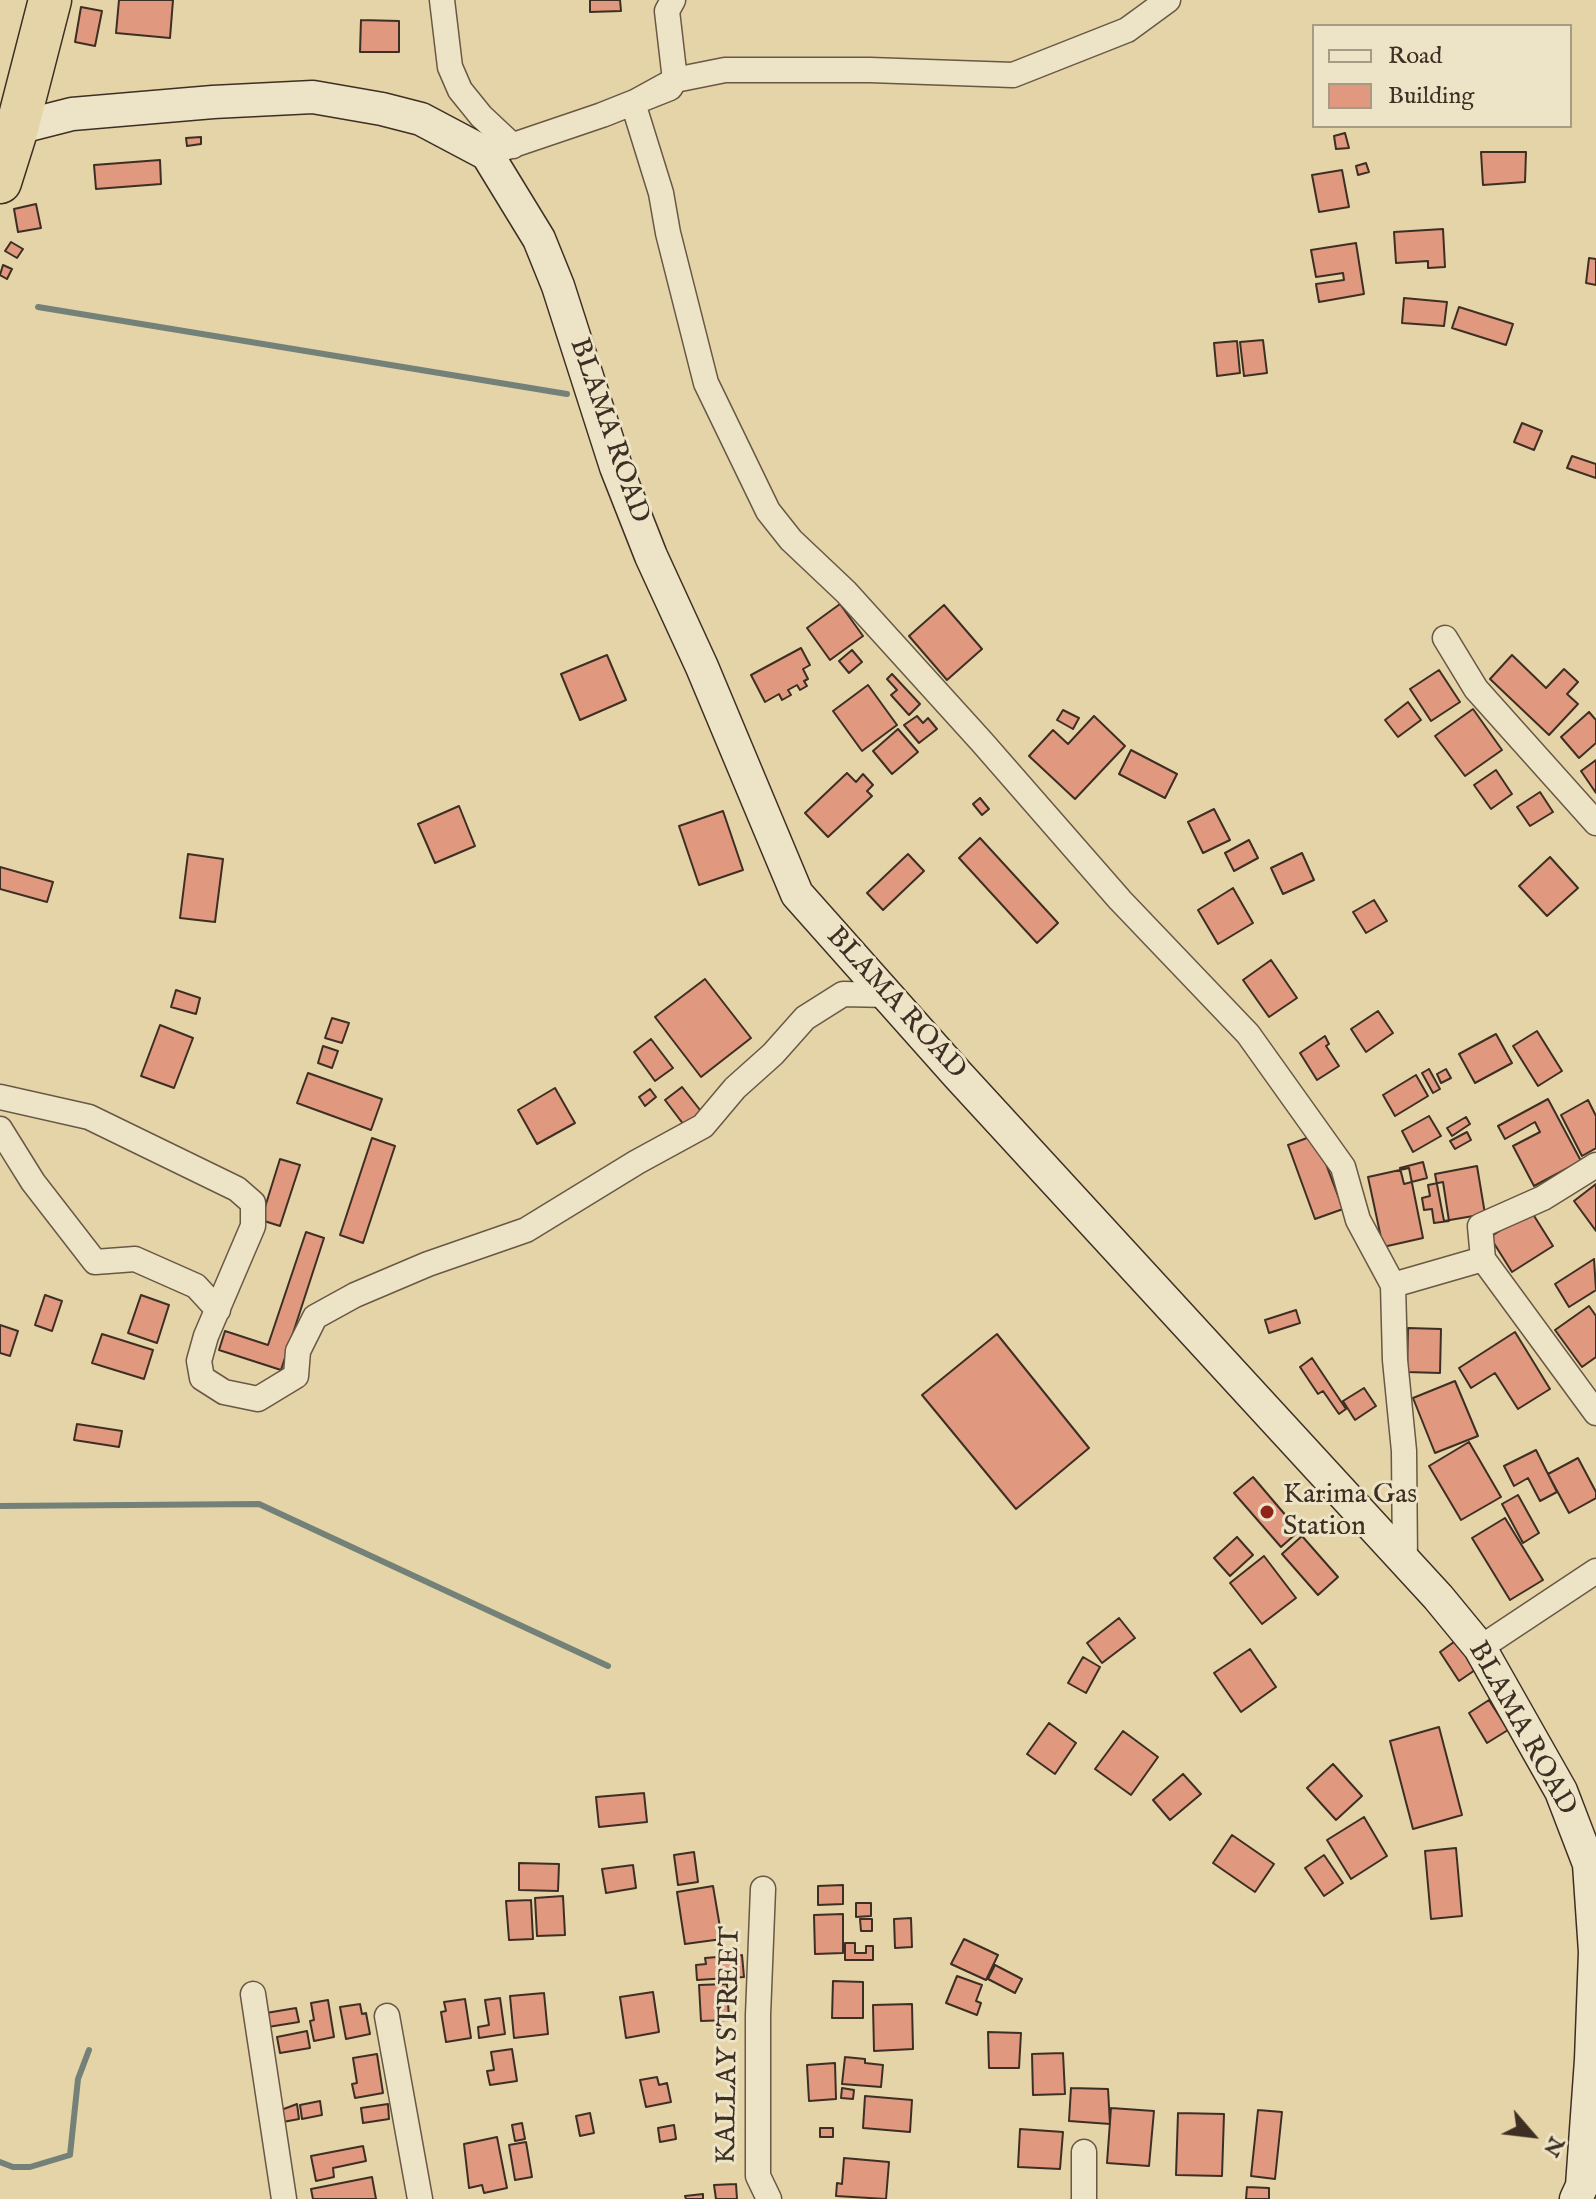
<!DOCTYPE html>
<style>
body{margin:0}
#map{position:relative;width:1596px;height:2199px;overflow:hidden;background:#e4d4a7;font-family:"IM FELL English",serif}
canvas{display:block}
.legend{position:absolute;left:1312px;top:24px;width:260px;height:104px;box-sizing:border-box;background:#ede3c6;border:2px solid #a79b85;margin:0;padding:10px 14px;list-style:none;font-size:24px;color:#3e2f24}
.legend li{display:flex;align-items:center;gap:16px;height:40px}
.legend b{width:40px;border:2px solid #a79b85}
.north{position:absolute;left:1492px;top:2095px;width:80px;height:80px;-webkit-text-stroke:6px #ede3c6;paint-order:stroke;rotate:118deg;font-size:22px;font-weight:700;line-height:32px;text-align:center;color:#3e2f24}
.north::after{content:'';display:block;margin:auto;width:28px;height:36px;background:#3e2f24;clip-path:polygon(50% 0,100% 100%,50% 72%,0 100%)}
</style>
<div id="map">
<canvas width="1596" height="2199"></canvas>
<ul class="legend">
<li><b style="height:10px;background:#ede3c6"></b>Road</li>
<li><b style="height:22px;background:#e0987e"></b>Building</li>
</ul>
<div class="north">N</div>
</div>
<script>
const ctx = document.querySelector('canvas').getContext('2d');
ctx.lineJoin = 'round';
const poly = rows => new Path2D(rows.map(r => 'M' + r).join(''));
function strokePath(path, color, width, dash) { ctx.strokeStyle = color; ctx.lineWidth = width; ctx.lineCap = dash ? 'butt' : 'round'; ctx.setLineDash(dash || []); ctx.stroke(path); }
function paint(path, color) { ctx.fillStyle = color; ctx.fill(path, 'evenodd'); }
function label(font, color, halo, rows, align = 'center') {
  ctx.font = font + ' "IM FELL English",serif'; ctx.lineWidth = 6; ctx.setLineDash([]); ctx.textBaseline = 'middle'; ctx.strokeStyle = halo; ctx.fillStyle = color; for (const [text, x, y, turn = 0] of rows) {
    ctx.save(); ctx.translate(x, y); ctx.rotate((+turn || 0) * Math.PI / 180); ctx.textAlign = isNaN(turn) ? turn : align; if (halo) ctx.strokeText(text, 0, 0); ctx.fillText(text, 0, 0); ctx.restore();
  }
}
strokePath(poly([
 [38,307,567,394],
 [0,1506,259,1504,608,1666],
 [0,2162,13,2167,30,2167,70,2155,78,2079,89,2050]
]), '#748179', 6);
const building = poly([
 [119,0,173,0,170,38,116,33,119,0],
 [590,0,620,0,621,11,590,12,590,0],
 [81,7,102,11,95,46,75,42,81,7],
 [361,20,399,21,399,52,360,52,361,20],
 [1345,133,1349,148,1336,149,1334,136,1345,133],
 [201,137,201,144,187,146,186,138,201,137],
 [1481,152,1526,152,1525,182,1483,185,1481,152],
 [160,160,161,184,96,189,94,165,160,160],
 [1366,163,1369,172,1358,175,1356,166,1366,163],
 [1342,170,1349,207,1319,212,1312,175,1342,170],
 [36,204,41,228,18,232,14,209,36,204],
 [1443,229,1445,267,1428,268,1428,261,1396,263,1394,232,1443,229],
 [11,242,23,249,17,258,5,251,11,242],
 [1356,243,1364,294,1319,302,1316,284,1344,280,1343,273,1316,277,1311,250,1356,243],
 [1589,258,1596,259,1596,285,1586,283,1589,258],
 [3,265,12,269,7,279,0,275,3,265],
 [1404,298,1447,302,1444,326,1402,323,1404,298],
 [1459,307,1513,324,1506,345,1452,328,1459,307],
 [1263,340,1267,373,1244,376,1240,342,1263,340],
 [1237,341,1240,373,1217,376,1214,343,1237,341],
 [1522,423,1542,431,1534,450,1514,442,1522,423],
 [1572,456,1596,464,1596,478,1567,468,1572,456],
 [840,604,863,636,830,660,807,628,840,604],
 [944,605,982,649,947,680,909,636,944,605],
 [801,648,810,665,803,669,808,679,804,681,807,686,800,690,797,685,788,690,791,695,782,700,779,694,765,702,751,675,801,648],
 [852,650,862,662,849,673,839,661,852,650],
 [607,655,626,700,580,720,561,674,607,655],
 [1512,655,1546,688,1564,669,1578,682,1567,694,1578,704,1549,735,1490,679,1512,655],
 [1439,670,1460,702,1431,721,1410,689,1439,670],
 [892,674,920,704,909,715,891,695,897,690,887,679,892,674],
 [868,685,897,725,862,751,833,711,868,685],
 [1408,702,1421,720,1398,737,1385,720,1408,702],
 [1473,709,1502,750,1465,776,1435,736,1473,709],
 [1063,710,1079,718,1073,729,1057,720,1063,710],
 [1589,712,1596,720,1596,743,1579,758,1561,737,1589,712],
 [917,716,923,723,928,718,937,729,919,743,904,725,917,716],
 [1094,716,1125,746,1075,799,1029,756,1053,730,1068,744,1094,716],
 [898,729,918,752,892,774,873,751,898,729],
 [1131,750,1177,774,1165,798,1119,774,1131,750],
 [1596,760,1596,793,1581,771,1596,760],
 [1496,770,1512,794,1491,809,1474,785,1496,770],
 [847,773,856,782,863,774,873,785,867,791,872,796,828,837,805,813,847,773],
 [1540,792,1553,812,1530,826,1517,807,1540,792],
 [980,798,989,809,982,815,973,804,980,798],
 [459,806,475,846,435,863,418,824,459,806],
 [1214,809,1230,840,1203,853,1188,822,1214,809],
 [723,811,743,870,699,885,679,826,723,811],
 [980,838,1058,923,1037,943,959,858,980,838],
 [1249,840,1258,858,1234,871,1225,853,1249,840],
 [1302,853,1314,880,1283,894,1271,868,1302,853],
 [188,854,223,859,215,922,180,918,188,854],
 [908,854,924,871,883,910,867,893,908,854],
 [1550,857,1578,888,1547,916,1519,886,1550,857],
 [0,867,53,882,47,902,0,889,0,867],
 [1233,888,1253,923,1218,944,1198,910,1233,888],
 [1374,900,1387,921,1366,933,1353,912,1374,900],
 [1271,960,1297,998,1269,1017,1243,980,1271,960],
 [705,979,751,1038,701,1077,655,1017,705,979],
 [176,990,200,998,196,1014,171,1007,176,990],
 [1378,1011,1393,1033,1366,1052,1351,1029,1378,1011],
 [332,1018,349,1023,342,1043,325,1038,332,1018],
 [160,1025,193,1038,174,1088,141,1076,160,1025],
 [1537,1031,1562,1071,1538,1086,1513,1046,1537,1031],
 [1496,1034,1512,1063,1475,1083,1459,1054,1496,1034],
 [1325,1036,1329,1044,1326,1046,1339,1066,1317,1080,1300,1053,1325,1036],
 [651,1039,673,1068,655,1081,634,1052,651,1039],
 [323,1046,338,1051,332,1068,318,1063,323,1046],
 [1429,1069,1440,1089,1433,1093,1422,1073,1429,1069],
 [1446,1069,1451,1078,1441,1083,1437,1074,1446,1069],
 [308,1073,382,1099,371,1130,297,1103,308,1073],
 [1416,1075,1428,1096,1395,1116,1383,1095,1416,1075],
 [682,1087,704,1115,687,1129,665,1100,682,1087],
 [555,1088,575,1123,537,1144,518,1110,555,1088],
 [650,1089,656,1097,645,1106,639,1097,650,1089],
 [1548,1099,1581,1161,1534,1186,1513,1146,1540,1132,1535,1122,1505,1139,1498,1126,1548,1099],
 [1588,1100,1596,1116,1596,1148,1582,1156,1561,1115,1588,1100],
 [1429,1116,1441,1136,1413,1152,1402,1131,1429,1116],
 [1466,1117,1470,1124,1452,1136,1447,1128,1466,1117],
 [1467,1132,1471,1140,1455,1149,1450,1141,1467,1132],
 [1315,1135,1343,1209,1315,1219,1288,1145,1315,1135],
 [372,1138,395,1146,363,1243,340,1235,372,1138],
 [280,1159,300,1165,280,1226,261,1220,280,1159],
 [1423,1162,1427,1178,1404,1184,1400,1168,1423,1162],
 [1477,1166,1485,1214,1444,1221,1435,1174,1477,1166],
 [1409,1168,1423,1238,1383,1247,1368,1177,1409,1168],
 [1443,1182,1449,1221,1434,1223,1432,1209,1424,1210,1422,1198,1430,1196,1428,1185,1443,1182],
 [1596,1184,1596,1231,1574,1201,1596,1184],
 [1531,1211,1553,1246,1512,1272,1490,1237,1531,1211],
 [306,1232,324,1238,281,1370,219,1350,225,1331,268,1345,306,1232],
 [1594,1259,1596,1290,1569,1307,1555,1284,1594,1259],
 [45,1295,62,1301,52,1331,35,1325,45,1295],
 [141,1295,169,1305,157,1343,128,1333,141,1295],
 [1589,1306,1596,1316,1596,1357,1582,1367,1555,1330,1589,1306],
 [1296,1310,1300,1323,1269,1333,1265,1320,1296,1310],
 [0,1325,18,1331,10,1356,0,1353,0,1325],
 [1408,1328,1441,1329,1440,1373,1407,1372,1408,1328],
 [1515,1332,1550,1389,1518,1409,1495,1373,1471,1388,1459,1368,1515,1332],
 [102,1334,153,1350,144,1379,92,1363,102,1334],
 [997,1334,1089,1448,1016,1509,922,1395,997,1334],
 [1312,1358,1346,1409,1339,1414,1323,1391,1318,1394,1300,1367,1312,1358],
 [1455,1381,1478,1436,1435,1453,1413,1398,1455,1381],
 [1364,1388,1376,1406,1355,1420,1343,1401,1364,1388],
 [77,1424,122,1431,119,1447,74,1440,77,1424],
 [1469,1442,1501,1497,1461,1520,1429,1466,1469,1442],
 [1536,1450,1557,1492,1540,1501,1528,1478,1514,1486,1504,1466,1536,1450],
 [1578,1458,1596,1492,1596,1498,1569,1513,1548,1474,1578,1458],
 [1253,1477,1299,1531,1281,1547,1234,1493,1253,1477],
 [1518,1495,1539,1533,1523,1543,1502,1504,1518,1495],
 [1505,1518,1543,1580,1510,1600,1472,1538,1505,1518],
 [1302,1536,1338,1577,1318,1595,1282,1554,1302,1536],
 [1237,1537,1253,1555,1230,1576,1214,1558,1237,1537],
 [1264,1556,1296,1598,1262,1624,1230,1583,1264,1556],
 [1119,1618,1135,1638,1102,1663,1087,1643,1119,1618],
 [1458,1639,1478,1668,1459,1681,1440,1652,1458,1639],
 [1250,1649,1276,1687,1241,1712,1214,1673,1250,1649],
 [1083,1657,1100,1667,1086,1693,1068,1683,1083,1657],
 [1489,1700,1508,1730,1487,1743,1469,1713,1489,1700],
 [1049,1723,1076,1743,1055,1774,1027,1754,1049,1723],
 [1439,1727,1462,1815,1413,1829,1390,1741,1439,1727],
 [1123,1731,1158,1757,1131,1795,1095,1769,1123,1731],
 [1333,1764,1362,1796,1336,1820,1307,1788,1333,1764],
 [1183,1774,1201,1794,1170,1820,1153,1800,1183,1774],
 [644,1793,647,1822,599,1827,596,1797,644,1793],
 [1364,1817,1387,1856,1351,1879,1327,1840,1364,1817],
 [1232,1835,1274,1864,1255,1892,1213,1863,1232,1835],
 [1456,1848,1462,1916,1431,1919,1425,1851,1456,1848],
 [694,1852,698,1882,678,1885,674,1855,694,1852],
 [1324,1855,1343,1883,1324,1896,1305,1868,1324,1855],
 [519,1863,559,1864,558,1891,519,1890,519,1863],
 [633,1865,636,1888,606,1893,602,1869,633,1865],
 [843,1885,843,1904,818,1905,818,1886,843,1885],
 [713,1886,722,1939,685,1944,677,1892,713,1886],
 [563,1896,565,1935,537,1936,535,1898,563,1896],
 [531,1900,533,1939,509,1940,506,1901,531,1900],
 [856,1903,871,1903,871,1916,856,1917,856,1903],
 [843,1914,843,1953,815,1954,814,1915,843,1914],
 [911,1918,912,1947,895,1948,894,1919,911,1918],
 [860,1919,872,1919,872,1931,861,1931,860,1919],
 [964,1939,998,1955,986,1980,951,1964,964,1939],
 [845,1943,855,1943,855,1953,866,1953,866,1946,873,1946,873,1960,845,1960,845,1943],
 [742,1955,744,1977,697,1980,696,1965,706,1964,705,1958,742,1955],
 [995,1965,1022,1979,1015,1993,988,1979,995,1965],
 [957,1976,982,1985,976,2001,981,2003,977,2015,946,2003,957,1976],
 [833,1981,863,1982,863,2018,832,2018,833,1981],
 [727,1984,729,2020,701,2021,699,1985,727,1984],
 [653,1992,659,2032,626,2038,620,1997,653,1992],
 [544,1993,548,2034,514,2038,510,1996,544,1993],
 [500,1998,505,2034,479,2038,478,2027,489,2025,485,2000,500,1998],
 [465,1999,471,2038,446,2042,441,2012,446,2011,444,2002,465,1999],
 [328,2000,334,2037,314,2041,310,2021,314,2020,311,2003,328,2000],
 [360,2004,362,2014,366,2013,370,2034,346,2039,340,2007,360,2004],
 [912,2004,913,2049,874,2051,873,2005,912,2004],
 [296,2008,299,2022,268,2027,266,2013,296,2008],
 [307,2031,310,2048,280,2053,277,2037,307,2031],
 [988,2032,1021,2033,1019,2068,989,2068,988,2032],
 [512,2049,517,2081,490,2085,487,2071,494,2070,491,2052,512,2049],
 [1063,2053,1065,2094,1033,2095,1032,2054,1063,2053],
 [377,2054,383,2093,355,2098,352,2084,357,2083,353,2058,377,2054],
 [845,2057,865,2059,865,2063,883,2065,881,2087,842,2084,845,2057],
 [835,2063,836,2099,809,2101,807,2065,835,2063],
 [657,2077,659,2085,667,2083,671,2102,646,2107,640,2080,657,2077],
 [842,2088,854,2090,853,2099,841,2098,842,2088],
 [1071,2088,1108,2089,1110,2124,1069,2121,1071,2088],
 [865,2096,912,2100,910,2132,863,2128,865,2096],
 [320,2101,322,2115,302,2119,300,2105,320,2101],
 [297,2104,299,2119,283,2122,281,2110,297,2104],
 [388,2104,389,2119,363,2123,361,2108,388,2104],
 [1111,2108,1154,2111,1149,2166,1107,2163,1111,2108],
 [1258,2110,1282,2112,1275,2179,1251,2176,1258,2110],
 [590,2113,594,2133,580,2136,576,2116,590,2113],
 [1178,2113,1224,2114,1222,2176,1176,2175,1178,2113],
 [522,2123,525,2139,515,2141,512,2125,522,2123],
 [674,2125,676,2139,660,2142,658,2128,674,2125],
 [820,2128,833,2128,833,2137,820,2137,820,2128],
 [1020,2129,1063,2132,1060,2169,1018,2167,1020,2129],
 [497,2137,507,2188,484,2193,482,2185,469,2188,464,2144,497,2137],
 [526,2142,532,2177,515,2180,509,2145,526,2142],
 [363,2146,366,2161,333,2168,334,2177,316,2181,311,2156,363,2146],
 [844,2158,889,2162,886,2199,836,2196,837,2183,842,2184,844,2158],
 [372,2177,376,2199,313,2199,311,2189,372,2177],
 [736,2184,737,2199,716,2199,714,2185,736,2184],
 [1247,2187,1269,2188,1269,2199,1246,2199,1247,2187],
 [703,2194,703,2199,686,2199,685,2196,703,2194]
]);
paint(building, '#e0987e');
strokePath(building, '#3e2f24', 2);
const street = poly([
 [442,0,450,67,460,90,481,116,513,146],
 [1168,0,1127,30,1013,75,870,70,725,70,675,80,633,103,661,193,668,233,706,383,768,511,791,540,846,592,982,742,1120,900,1248,1034,1343,1167,1358,1220,1393,1285],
 [487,154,602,115,670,88,675,80,667,11,673,0],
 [1445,638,1476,689,1596,823],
 [0,1097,89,1117,237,1189,253,1203,253,1226,206,1336,199,1361,202,1378,224,1392,258,1399,296,1376,298,1351,315,1317,355,1295,428,1264,526,1230,637,1162,703,1126,735,1088,773,1054,805,1018,843,994,888,995],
 [0,1129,33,1182,95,1262,135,1259,196,1286,218,1310],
 [1483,1259,1596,1413],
 [1405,1563,1404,1451,1395,1360,1393,1285,1483,1259,1480,1226,1543,1198,1596,1165],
 [1480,1648,1596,1571],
 [763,1889,758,2015,758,2176,769,2199],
 [253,1994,284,2199],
 [387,2016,420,2199],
 [1084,2199,1084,2152]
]);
const secondary = poly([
 [17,128,72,114,213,102,313,97,382,109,421,119,487,154,539,239,558,286,616,467,651,556,702,667,797,894,958,1075,1438,1597,1480,1648,1561,1791,1589,1864,1595,1952,1591,2060,1582,2186,1576,2199]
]);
const highway = poly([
 [0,182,17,128,50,0]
]);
strokePath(street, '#685845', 27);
strokePath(secondary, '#3e2f24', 35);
strokePath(highway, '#3e2f24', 45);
strokePath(street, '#ede3c6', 24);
strokePath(secondary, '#ede3c6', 32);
strokePath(highway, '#e4d4a7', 42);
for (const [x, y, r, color] of [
 [1267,1512,8,"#8f2418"]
]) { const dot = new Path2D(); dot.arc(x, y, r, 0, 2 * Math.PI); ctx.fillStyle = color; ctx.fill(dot); strokePath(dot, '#ede3c6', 3); }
label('28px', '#3e2f24', '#ede3c6', [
 ["BLAMA ROAD",608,431,71],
 ["BLAMA ROAD",895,1004,48],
 ["BLAMA ROAD",1521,1729,61],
 ["KALLAY STREET",730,2045,-89]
]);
label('28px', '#3e2f24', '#ede3c6', [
 ["Karima Gas",1283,1496],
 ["Station",1283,1528]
], 'left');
</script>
